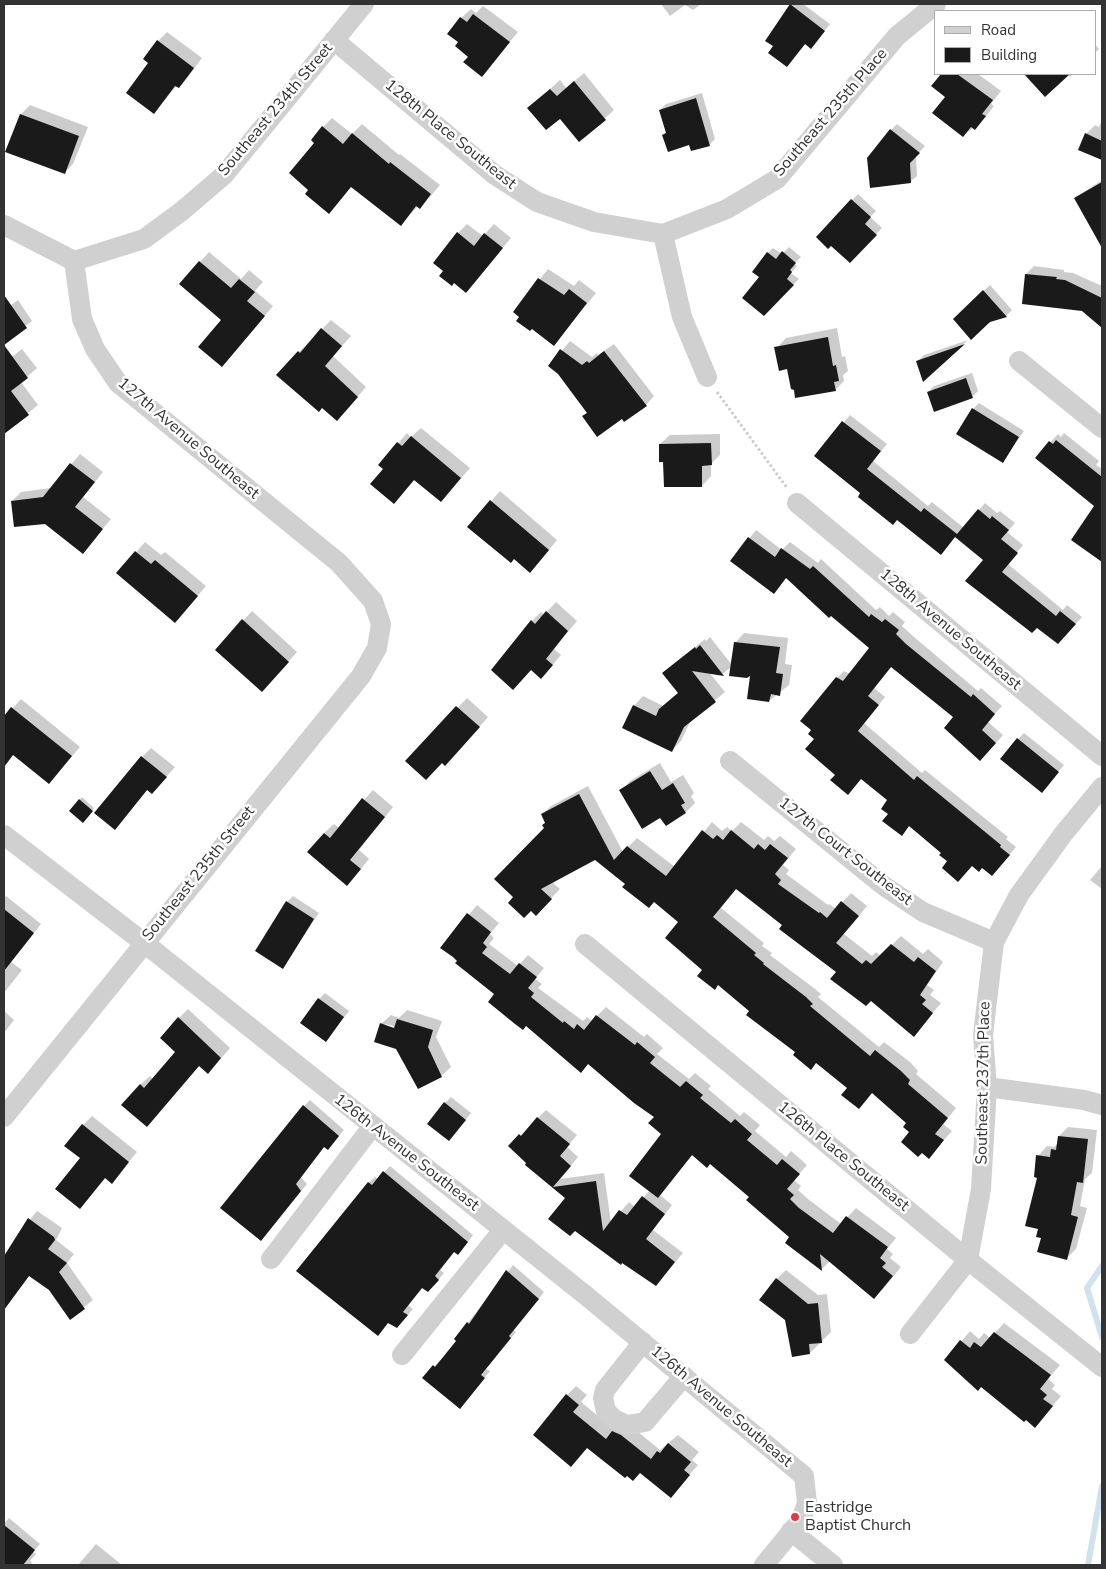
<!DOCTYPE html>
<style>
body{margin:0}
#map{position:relative;width:1106px;height:1569px;overflow:hidden;background:#fff;font-family:"Nunito Sans",sans-serif}
canvas{display:block}
.frame{position:absolute;inset:0;border:5px solid #333;pointer-events:none}
.legend{position:absolute;left:934px;top:10px;width:162px;height:65px;box-sizing:border-box;background:#fff;border:1px solid #adadad;margin:0;padding:6px 9px;list-style:none;font-size:15px;color:#333}
.legend li{display:flex;align-items:center;gap:10px;height:25px}
.legend b{width:25px;border:1px solid #adadad}
</style>
<div id="map">
<canvas width="1106" height="1569"></canvas>
<div class="frame"></div>
<ul class="legend">
<li><b style="height:6px;background:#d0d0d0"></b>Road</li>
<li><b style="height:14px;background:#1a1a1a"></b>Building</li>
</ul>
</div>
<script>
const ctx = document.querySelector('canvas').getContext('2d');
ctx.lineJoin = 'round';
function paint(path, color) { ctx.fillStyle = color; ctx.fill(path, 'evenodd'); }
const poly = rows => new Path2D(rows.map(r => 'M' + r).join(''));
function strokePath(path, color, width, dash) { ctx.strokeStyle = color; ctx.lineWidth = width; ctx.lineCap = dash ? 'butt' : 'round'; ctx.setLineDash(dash || []); ctx.stroke(path); }
function label(font, color, halo, rows, align = 'center') {
  ctx.font = font + ' "Nunito Sans",sans-serif'; ctx.lineWidth = 5; ctx.setLineDash([]); ctx.textBaseline = 'middle'; ctx.strokeStyle = halo; ctx.fillStyle = color; for (const [text, x, y, turn = 0] of rows) {
    ctx.save(); ctx.translate(x, y); ctx.rotate((+turn || 0) * Math.PI / 180); ctx.textAlign = isNaN(turn) ? turn : align; if (halo) ctx.strokeText(text, 0, 0); ctx.fillText(text, 0, 0); ctx.restore();
  }
}
paint(poly([
 [661,4,701,4,693,10,685,5,670,16],
 [793,4,803,4,830,24,811,48,806,43,787,66,774,46],
 [483,6,518,32,482,75,460,42,461,18,471,9,476,13],
 [167,32,202,58,188,77,179,87,177,85,154,113,150,62,158,41],
 [1095,44,1099,49,1095,53],
 [584,73,614,110,579,141,560,118,529,108,560,80,566,88],
 [942,74,978,74,1001,91,991,104,994,106,984,119,963,136,946,97,933,86],
 [1029,74,1073,74,1070,77,1068,74,1027,75],
 [702,93,715,139,709,145,690,143,664,135,667,132,660,110,666,104],
 [30,105,88,127,73,164,64,173,21,114],
 [332,118,352,134,362,124,399,155,400,154,440,185,429,198,420,207,418,206,401,224,352,186,310,189,316,143,323,127],
 [1102,120,1102,159,1080,149,1086,134,1095,125,1099,127],
 [897,124,925,146,916,156,917,176,910,182,891,130],
 [1102,180,1102,246,1075,198],
 [858,194,876,211,870,217,882,228,850,262,831,244,817,237],
 [467,224,483,236,494,224,511,238,475,282,445,271,458,233],
 [789,247,801,257,794,264,797,266,791,273,799,279,764,314,760,276,768,253,773,248,782,254],
 [209,252,241,279,249,270,263,282,255,291,273,306,231,356,223,320,181,284],
 [1034,266,1064,270,1064,272,1073,273,1102,286,1102,326,1083,309,1026,274],
 [548,269,574,286,579,280,596,293,554,344,514,312],
 [990,285,1012,310,1006,316,990,321,954,319],
 [18,300,32,321,4,343,4,310],
 [331,320,351,336,333,356,366,387,346,410,299,352],
 [837,328,842,357,845,356,848,371,843,375,844,381,835,390,788,368,777,348,786,338],
 [968,340,924,379,918,361,924,355],
 [570,341,592,357,597,353,598,355,614,344,654,396,646,405,588,412,559,373,549,366],
 [22,349,37,368,21,382,38,405,4,433,4,363],
 [972,373,978,391,972,397,928,392,934,386],
 [979,403,1024,431,1003,461,973,409],
 [850,415,887,444,873,461,928,506,932,502,964,528,985,503,997,513,1000,511,1015,523,1007,532,1023,545,1008,564,1063,610,1067,605,1082,617,1065,636,985,559,956,536,941,553,816,456],
 [421,428,470,468,441,501,415,479,394,502,385,468,380,464,407,433,411,437],
 [1064,433,1099,461,1096,465,1102,469,1102,560,1072,539,1096,506,1036,458,1058,434,1061,437],
 [720,434,720,455,711,464,711,476,702,486,665,460,660,444,670,435],
 [80,454,103,472,83,497,111,519,83,552,45,522,12,501,21,492,51,488],
 [500,491,557,540,539,562,514,558,469,527],
 [756,530,782,550,790,542,818,563,821,559,876,610,880,607,889,616,893,612,905,622,902,626,914,637,978,691,981,688,1002,706,988,722,1003,735,987,753,954,717,892,666,874,688,885,697,864,723,922,773,925,770,1008,837,1006,839,1016,847,999,867,948,861,942,853,910,825,901,834,889,814,889,800,862,778,848,793,816,739,837,678,844,671,850,674,871,648,787,577,774,593,731,561],
 [145,542,161,555,165,552,206,586,184,612,118,573],
 [556,602,577,621,554,649,561,655,550,668,531,669,532,621,541,612,544,615],
 [252,611,297,652,271,681,216,650],
 [744,633,788,638,785,664,792,665,789,685,769,701,752,673,732,666,723,674,709,672,725,692,691,720,681,741,672,750,634,706,643,696,663,706,679,692,663,673,705,639,706,641,710,637,732,665,735,643],
 [467,698,488,717,455,755,443,762,407,761],
 [21,699,80,747,49,783,14,754,8,760,4,756,4,718],
 [1024,733,1064,765,1047,785,1018,739],
 [151,748,175,767,152,793,148,789,115,829,142,757],
 [660,763,671,782,683,775,694,793,691,796,695,803,686,812,661,816,621,791,630,781],
 [588,786,623,852,637,838,675,867,712,822,722,831,727,827,732,831,741,822,764,840,768,836,774,841,780,836,796,849,783,865,789,870,786,874,828,905,829,904,836,909,851,893,867,906,844,934,872,956,876,952,881,956,901,936,923,954,928,949,943,962,927,985,934,990,930,995,941,1003,914,1035,737,888,721,908,764,943,762,946,772,953,770,955,815,989,821,994,818,997,879,1047,884,1042,910,1062,918,1071,916,1074,956,1108,943,1124,952,1131,929,1157,911,1132,907,1123,873,1092,859,1107,849,1088,817,1062,797,1052,703,970,679,922,654,901,627,884,595,859,552,882,560,889,536,914,515,897,545,828,546,822,542,815,551,806],
 [373,790,393,807,359,850,369,859,356,875,324,833,334,824,339,828],
 [82,797,94,808,85,819,70,811],
 [1102,866,1102,889,1090,880],
 [6,896,41,924,11,962,22,970,4,993,4,899],
 [293,896,319,913,283,967,287,902],
 [477,905,499,923,490,934,494,938,489,944,518,966,528,955,544,968,535,979,542,984,538,988,583,1021,587,1017,592,1021,606,1007,644,1037,647,1034,663,1048,657,1054,689,1079,695,1073,711,1086,708,1089,740,1116,744,1112,760,1125,755,1131,786,1157,791,1151,807,1165,794,1180,801,1186,798,1190,808,1199,841,1224,856,1208,896,1238,887,1249,893,1254,890,1258,901,1267,883,1289,874,1298,830,1261,822,1269,750,1197,710,1162,693,1154,660,1195,672,1205,653,1230,683,1253,656,1285,567,1198,526,1165,528,1163,510,1146,546,1110,577,1135,567,1147,578,1157,560,1179,604,1173,611,1223,629,1202,635,1207,650,1190,663,1133,655,1117,589,1063,581,1071,442,947],
 [325,993,349,1011,326,1040,319,999],
 [188,1009,230,1048,217,1063,200,1065,147,1125,140,1085,150,1076,153,1079,177,1051,179,1018],
 [407,1010,442,1021,436,1037,451,1067,441,1076,397,1048,381,1024,391,1015,399,1018],
 [385,1024,400,1028,399,1031,385,1026],
 [4,1011,14,1020,4,1033],
 [451,1097,471,1113,455,1133,445,1103],
 [310,1100,344,1130,334,1142,325,1146,301,1177,307,1184,267,1233,304,1106],
 [92,1116,137,1152,112,1182,106,1177,80,1208,83,1125],
 [1068,1127,1097,1130,1092,1173,1085,1179,1080,1206,1087,1208,1076,1249,1066,1259,1043,1237,1040,1228,1038,1156,1047,1146,1054,1147,1058,1143,1059,1136],
 [390,1166,473,1235,464,1247,455,1251,440,1270,444,1273,434,1285,423,1287,408,1305,413,1309,403,1321,297,1271,369,1182,375,1177,378,1179],
 [37,1211,62,1228,56,1240,74,1254,67,1263,93,1300,70,1318,50,1290,30,1275,8,1302,4,1299,4,1258,15,1242,13,1241],
 [513,1265,544,1292,514,1330,516,1332,486,1369,490,1371,460,1408,424,1378,440,1360,442,1361,458,1341,456,1338],
 [786,1270,818,1295,827,1294,831,1332,810,1353,777,1279],
 [1004,1323,1060,1365,1048,1379,1055,1385,1052,1389,1061,1396,1035,1426,946,1360,970,1331,979,1339,984,1333,990,1338],
 [576,1386,587,1395,581,1402,615,1430,631,1426,660,1450,678,1435,699,1452,692,1460,698,1465,671,1496,640,1472,588,1447,571,1465,567,1395],
 [9,1518,40,1544,33,1552,36,1554,30,1561,32,1563,30,1565,4,1565,4,1524],
 [96,1544,122,1565,78,1565]
]), '#0003');
strokePath(poly([
 [1102,1266,1087,1288,1102,1337],
 [1088,1565,1102,1486]
]), '#cfe2ee', 6);
paint(poly([
 [790,4,825,31,811,49,805,44,787,67,768,53,773,46,765,41],
 [473,14,510,42,482,77,463,62,468,57,455,46,458,42,447,34,460,17,467,22],
 [157,40,194,68,179,88,175,86,154,114,126,93,148,63,143,59],
 [941,74,957,74,993,100,982,114,986,116,975,130,971,127,963,137,932,113,945,97,931,86],
 [1024,74,1070,74,1045,97],
 [574,81,606,120,579,142,560,119,546,130,527,108,550,89,557,96],
 [696,98,710,146,691,151,689,145,668,152,662,135,666,133,659,110],
 [20,114,79,136,65,174,5,152],
 [322,126,343,144,352,133,389,164,390,162,431,194,420,209,416,206,401,226,351,187,329,214,305,194,308,190,289,173,314,143,311,140],
 [890,129,920,153,910,163,911,183,870,188,867,158],
 [1085,133,1102,141,1102,160,1078,150],
 [1102,182,1102,248,1074,198],
 [851,199,871,217,865,224,877,235,850,263,831,246,828,249,816,237],
 [457,232,474,246,484,233,503,248,466,293,454,283,452,286,439,276,443,271,433,263],
 [782,251,796,263,790,270,792,272,787,279,794,285,764,316,742,298,759,277,752,272,767,252,776,259],
 [199,261,231,288,239,279,255,292,247,301,265,316,222,367,198,347,221,320,179,284],
 [1025,274,1057,277,1056,279,1065,280,1102,298,1102,328,1082,311,1022,304],
 [538,278,564,295,569,289,587,303,554,346,532,329,530,331,516,321,519,317,513,312],
 [983,290,1007,317,990,322,971,340,953,319],
 [4,295,27,328,4,345],
 [321,328,342,346,325,366,358,397,337,421,322,408,319,412,276,375,298,351,300,353],
 [828,337,833,366,836,365,839,381,834,382,836,391,795,398,794,390,791,389,787,369,779,371,774,347],
 [965,344,923,382,916,361],
 [4,345,28,378,11,391,29,415,4,434],
 [560,349,582,365,587,361,589,363,604,351,647,406,624,422,622,419,597,437,582,416,587,413,558,374,548,366],
 [966,378,973,398,934,412,927,392],
 [972,408,1019,437,1003,463,956,434],
 [842,421,881,451,867,469,921,512,924,508,957,534,978,509,990,519,992,516,1009,530,1001,539,1018,553,1002,572,1056,616,1060,611,1076,624,1058,644,1037,628,1032,633,965,581,983,560,955,537,941,555,897,520,893,525,858,497,860,493,814,456],
 [411,436,461,478,441,502,414,480,394,504,370,484,383,469,378,465,397,442,402,446],
 [1056,440,1102,477,1102,562,1071,540,1094,506,1035,458,1049,441,1053,444],
 [711,443,712,465,702,466,702,487,664,487,663,462,659,462,659,444],
 [70,463,95,482,75,507,103,529,83,554,45,524,14,527,11,501,43,497],
 [490,500,549,550,530,573,514,559,511,563,467,527],
 [748,537,775,557,781,548,810,569,813,566,869,617,871,614,882,622,885,619,899,630,896,634,906,644,971,697,973,694,995,714,982,730,996,743,980,761,944,728,953,717,891,667,868,696,879,705,858,731,914,780,917,776,1001,845,1000,847,1010,855,992,876,982,868,979,872,972,866,958,882,942,868,947,861,939,855,941,853,909,826,902,836,882,821,888,814,881,809,887,800,861,779,848,795,830,780,835,775,805,749,814,739,808,734,811,730,800,721,836,677,843,681,869,648,831,616,829,618,786,578,774,594,730,561],
 [135,551,151,564,155,560,198,596,175,623,116,573],
 [546,611,568,631,546,659,553,665,541,679,531,670,513,690,491,670,531,620,535,624],
 [242,619,289,662,262,692,215,650],
 [734,642,780,647,776,673,783,674,780,696,771,694,769,702,747,699,750,676,747,678,729,676],
 [700,645,724,676,692,671,716,702,684,727,672,752,622,728,633,705,656,716,659,709,678,693,662,673,695,647,696,649],
 [456,706,480,727,445,766,442,763,426,780,405,761],
 [11,707,72,756,49,784,13,755,4,767,4,716],
 [1017,738,1059,772,1042,793,1000,759],
 [141,756,167,777,152,794,147,790,115,830,94,813],
 [650,771,662,790,673,783,685,803,681,805,686,813,666,826,660,818,642,829,619,790],
 [579,794,614,860,627,846,666,876,702,830,713,839,717,835,723,840,731,830,754,849,758,844,765,850,770,844,788,858,775,874,781,880,778,884,819,913,820,912,827,918,841,901,859,916,836,943,862,964,866,960,871,964,891,944,914,962,918,957,936,971,920,995,926,1000,922,1004,933,1013,914,1037,871,1001,866,1006,830,979,836,972,779,929,782,925,736,889,713,917,756,953,754,955,764,963,763,964,806,997,813,1004,810,1006,870,1056,875,1050,901,1071,910,1080,908,1084,948,1118,935,1134,944,1140,929,1159,922,1153,918,1157,901,1142,909,1132,903,1127,906,1123,872,1093,859,1109,841,1095,847,1088,816,1063,811,1070,793,1055,795,1052,746,1015,749,1011,718,985,715,990,697,976,702,970,665,938,678,922,654,902,649,908,622,887,625,884,595,860,541,889,552,899,536,916,531,911,524,918,508,903,513,897,494,879,544,828,542,825,545,823,541,814],
 [362,798,385,817,350,860,361,869,347,886,307,852,324,833,330,838],
 [79,799,93,811,83,823,69,811],
 [286,901,314,919,283,969,255,951],
 [4,909,34,933,4,971],
 [467,913,491,932,483,943,487,947,482,953,510,974,519,963,537,977,528,988,534,993,531,997,563,1023,564,1021,574,1029,577,1024,584,1030,596,1015,635,1045,637,1042,655,1057,650,1063,680,1087,686,1081,703,1095,700,1098,731,1123,735,1119,752,1134,747,1140,777,1165,782,1159,800,1174,787,1189,794,1195,790,1199,799,1208,833,1233,846,1216,888,1247,880,1258,886,1263,882,1267,893,1276,874,1299,820,1254,822,1271,785,1243,789,1237,746,1200,749,1197,710,1164,707,1168,692,1155,658,1198,629,1176,661,1134,648,1123,654,1117,634,1103,588,1064,581,1073,526,1026,523,1030,515,1024,488,1002,494,994,455,963,457,961,453,957,440,948],
 [318,998,344,1017,326,1042,300,1023],
 [178,1017,221,1058,208,1074,199,1066,147,1127,121,1105,140,1084,144,1088,175,1052,160,1038],
 [397,1019,433,1030,428,1047,442,1077,418,1089,396,1049,374,1042,380,1023,394,1028],
 [444,1102,466,1120,449,1141,427,1124],
 [303,1105,339,1136,328,1150,324,1147,296,1184,301,1191,261,1241,220,1208],
 [537,1117,570,1144,560,1156,571,1166,553,1187,596,1181,603,1231,619,1210,627,1215,642,1196,665,1214,646,1239,675,1262,656,1286,622,1263,621,1265,575,1231,570,1236,548,1219,565,1198,525,1165,526,1163,508,1146,519,1134,521,1136],
 [82,1124,129,1162,112,1184,105,1178,80,1209,55,1189,80,1158,64,1146],
 [1058,1136,1088,1139,1083,1183,1077,1182,1071,1215,1078,1217,1067,1260,1037,1252,1041,1238,1036,1237,1038,1229,1025,1226,1037,1178,1034,1177,1036,1155,1050,1157,1051,1149,1056,1150],
 [383,1171,468,1242,458,1255,454,1252,435,1276,439,1280,428,1292,422,1288,403,1312,408,1315,397,1328,388,1323,378,1336,296,1271,368,1182,372,1185],
 [28,1218,54,1237,55,1240,48,1249,67,1263,59,1272,85,1309,70,1320,49,1290,29,1276,4,1310,4,1256],
 [506,1270,539,1299,509,1336,511,1338,481,1375,485,1378,460,1409,422,1378,433,1365,435,1367,456,1341,454,1339,467,1322,469,1324],
 [776,1278,808,1304,818,1303,822,1343,809,1344,810,1354,792,1357,785,1320,759,1300],
 [994,1332,1051,1375,1040,1389,1047,1395,1043,1399,1053,1406,1035,1428,1026,1420,1024,1422,981,1387,978,1391,944,1360,960,1340,970,1348,974,1342,981,1347],
 [566,1394,579,1405,573,1412,606,1439,612,1431,621,1435,651,1459,657,1451,660,1453,668,1443,691,1462,684,1470,690,1475,671,1498,640,1473,633,1481,627,1476,625,1478,587,1448,571,1467,533,1435],
 [4,1525,35,1550,23,1565,4,1565]
]), '#1a1a1a');
strokePath(poly([
 [717,392,787,488]
]), '#cdcdcd', 3, [2.5, 2.5]);
strokePath(poly([
 [334,40,495,175,537,202,594,222,663,234,727,209,777,179,897,36,936,4],
 [4,225,74,261,82,319,95,349,118,383,339,563,373,601,381,624,377,648,361,676,4,1117],
 [663,234,682,317,707,377],
 [74,261,144,239,182,211,224,175,364,4],
 [1019,361,1102,428],
 [797,503,1102,756],
 [730,761,884,886,923,912,994,942],
 [4,835,143,942,584,1294,804,1476,807,1503,801,1520,764,1565],
 [585,944,968,1260,1102,1367],
 [987,1087,1084,1100,1102,1105],
 [271,1259,372,1127],
 [910,1334,968,1260,981,1189,987,1087,983,1035,994,942,1019,895,1064,833,1102,787],
 [643,1342,605,1390,603,1398,606,1411,614,1419,627,1425,645,1422,684,1376],
 [402,1355,503,1230],
 [791,1531,833,1565]
]), '#d0d0d0', 20);
for (const [x, y, r, color] of [
 [795,1517,5,"#e63946"]
]) { const dot = new Path2D(); dot.arc(x, y, r, 0, 2 * Math.PI); ctx.fillStyle = color; ctx.fill(dot); strokePath(dot, '#fff', 2); }
label('16px', '#333', '#fff', [
 ["Southeast 234th Street",276,110,-50],
 ["Southeast 235th Place",831,113,-49],
 ["128th Place Southeast",450,135,39],
 ["127th Avenue Southeast",188,439,40],
 ["128th Avenue Southeast",950,630,40],
 ["127th Court Southeast",845,852,38],
 ["Southeast 235th Street",199,874,-51],
 ["Southeast 237th Place",984,1083,-89],
 ["126th Avenue Southeast",406,1153,38],
 ["126th Place Southeast",843,1157,39],
 ["126th Avenue Southeast",721,1407,40]
]);
label('16px', '#333', '#fff', [
 ["Eastridge",805,1508],
 ["Baptist Church",805,1526]
], 'left');
</script>
